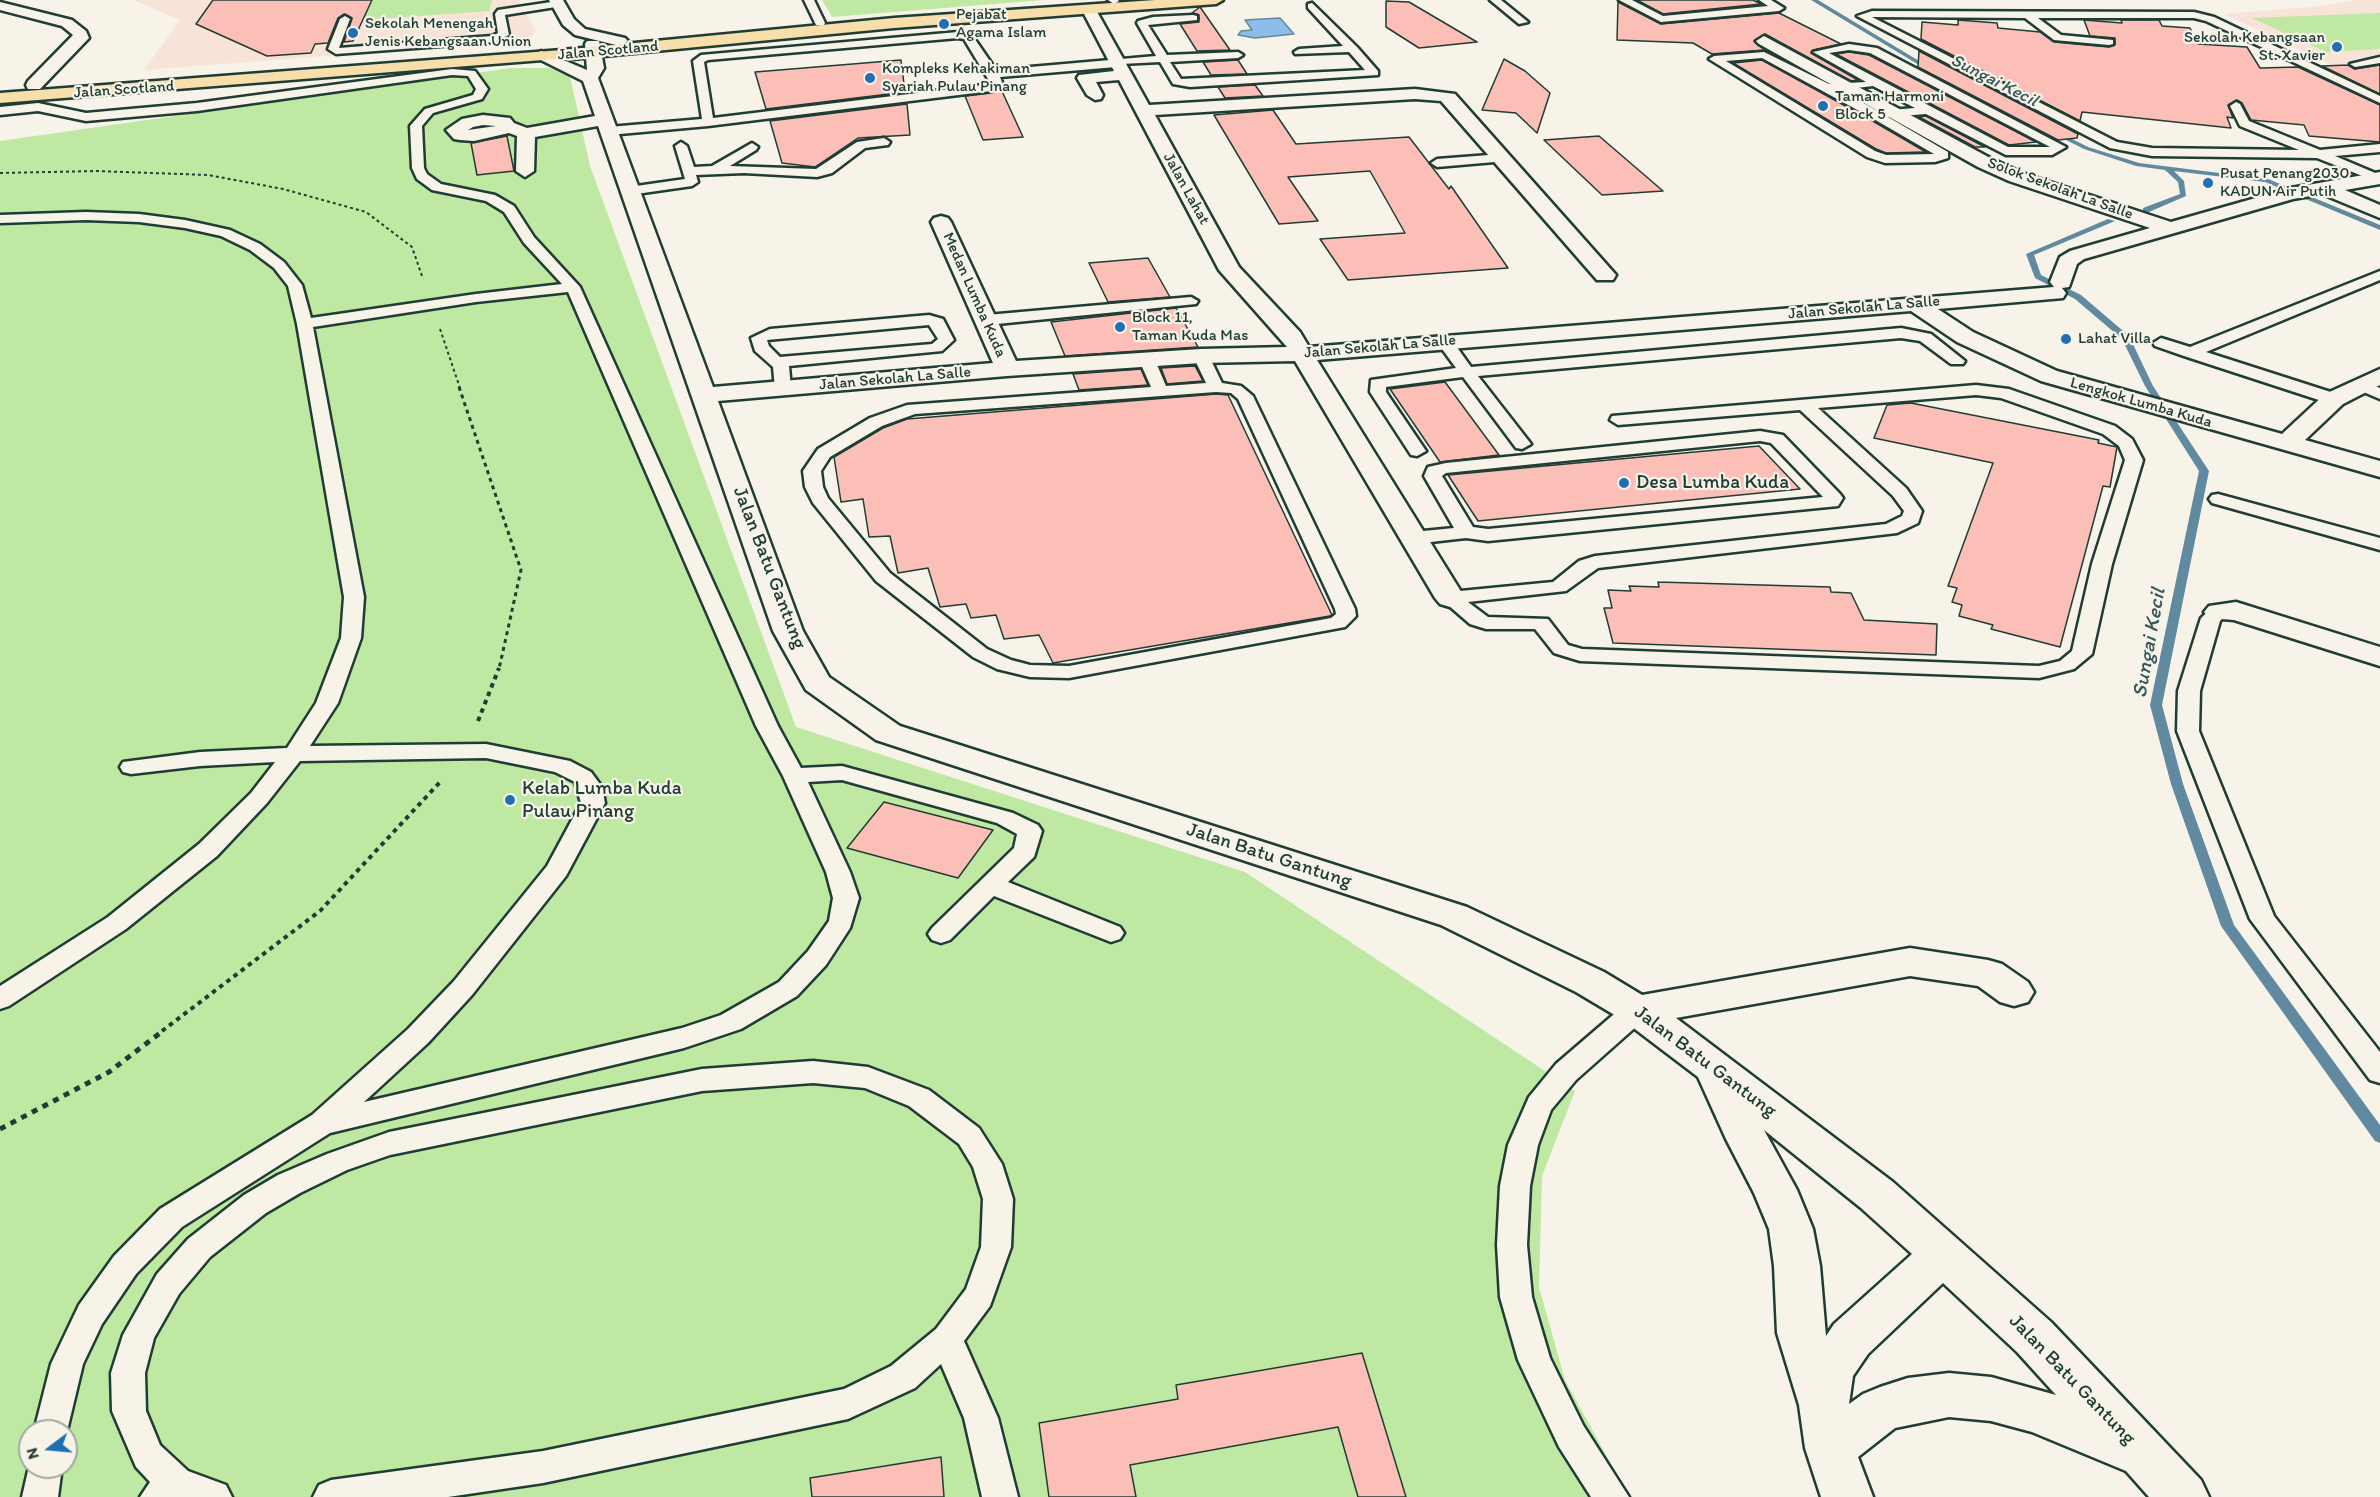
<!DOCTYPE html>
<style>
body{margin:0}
#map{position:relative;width:2380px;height:1497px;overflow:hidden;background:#f7f3e8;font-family:Itim,sans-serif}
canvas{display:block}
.north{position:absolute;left:18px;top:1419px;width:60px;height:60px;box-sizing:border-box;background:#f7f3e8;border:2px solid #a1aaa0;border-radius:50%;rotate:254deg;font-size:16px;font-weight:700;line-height:24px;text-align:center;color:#1f3d34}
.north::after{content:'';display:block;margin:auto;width:21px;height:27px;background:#1f6fb2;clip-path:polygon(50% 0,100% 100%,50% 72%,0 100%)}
</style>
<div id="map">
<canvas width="2380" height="1497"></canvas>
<div class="north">N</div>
</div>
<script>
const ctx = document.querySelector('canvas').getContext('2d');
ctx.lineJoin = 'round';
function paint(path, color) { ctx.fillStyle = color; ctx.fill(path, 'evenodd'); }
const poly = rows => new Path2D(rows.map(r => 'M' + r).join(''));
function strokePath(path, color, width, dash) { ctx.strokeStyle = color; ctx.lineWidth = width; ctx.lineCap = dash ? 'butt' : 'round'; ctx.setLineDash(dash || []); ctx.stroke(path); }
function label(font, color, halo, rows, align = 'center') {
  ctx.font = font + ' Itim,sans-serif'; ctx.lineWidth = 4.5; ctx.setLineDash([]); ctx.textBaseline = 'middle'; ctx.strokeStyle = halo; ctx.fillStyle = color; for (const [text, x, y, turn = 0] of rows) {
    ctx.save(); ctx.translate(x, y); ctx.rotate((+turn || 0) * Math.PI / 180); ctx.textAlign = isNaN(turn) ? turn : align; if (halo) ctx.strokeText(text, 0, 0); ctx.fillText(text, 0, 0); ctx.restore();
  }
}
paint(poly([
 [133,0,518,0,536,31,529,38,511,42,144,70,180,20],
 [2358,0,2380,0,2380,88,2224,14,2322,6]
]), '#f8e3d9');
paint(poly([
 [372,0,492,0,489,11,363,20],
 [822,0,1044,0,832,17],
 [2380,13,2380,49,2326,52,2252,18],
 [511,68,550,68,570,77,590,166,796,727,1245,872,1575,1091,1542,1176,1539,1287,1565,1380,1629,1497,0,1497,0,141],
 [30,1431,66,1431,66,1467,30,1467]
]), '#bfe8a3');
const water = poly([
 [1280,18,1294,34,1255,38,1238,35,1241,31,1252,30,1245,20,1280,18]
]);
paint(water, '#8dbde8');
strokePath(water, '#618aa0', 1.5);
paint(poly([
 [1811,0,1818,0,1934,70,1929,71,1811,0],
 [2054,130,2088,147,2139,163,2268,179,2380,225,2380,230,2265,182,2174,171,2184,181,2186,196,2149,212,2143,212,2143,208,2180,194,2178,182,2165,170,2136,166,2084,149,2052,133,2051,132,2054,130],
 [2108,219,2115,221,2034,255,2041,275,2081,295,2129,336,2153,386,2209,471,2162,705,2183,784,2234,925,2380,1125,2380,1143,2375,1141,2221,926,2171,784,2150,705,2199,471,2145,386,2122,339,2075,299,2035,278,2026,254,2108,219]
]), '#618aa0');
const building = poly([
 [213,0,372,0,353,41,344,42,352,18,344,14,338,18,328,43,315,44,311,53,267,56,196,24,213,0],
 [1637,0,1753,0,1761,4,1663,14,1637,0],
 [1386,1,1409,2,1477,42,1419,48,1386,27,1386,1],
 [1618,2,1661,24,1779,13,1841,44,1813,50,1811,53,1858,80,1851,81,1765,34,1754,41,1765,50,1712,54,1693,43,1617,40,1618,2],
 [1200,7,1230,50,1197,51,1180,24,1199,22,1199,15,1192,13,1200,7],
 [1958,20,1997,23,1998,28,2040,32,2054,42,2109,47,2115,45,2115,38,2090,36,2084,20,2122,23,2121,20,2159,20,2162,26,2190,28,2198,44,2247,47,2260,68,2298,67,2380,105,2380,142,2309,136,2304,125,2251,120,2242,103,2237,100,2228,105,2233,118,2227,117,2231,128,2082,112,2080,121,1921,39,1922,22,1958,25,1958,20],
 [1919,51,2078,134,2077,138,2058,140,1918,67,1919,51],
 [1849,52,1869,55,2036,142,2009,145,1836,54,1849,52],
 [1504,59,1525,71,1550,93,1537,133,1516,113,1482,110,1504,59],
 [901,60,905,92,766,109,755,72,901,60],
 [1238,60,1247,74,1211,75,1203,62,1238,60],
 [1762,60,1871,120,1926,152,1886,153,1876,149,1733,63,1762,60],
 [2348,65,2355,69,2380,65,2380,94,2322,66,2348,65],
 [1255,85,1263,96,1225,98,1218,87,1255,85],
 [1001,89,1023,137,983,140,965,96,991,93,1001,89],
 [907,104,910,135,858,138,815,167,782,163,770,121,907,104],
 [1273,110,1296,144,1409,137,1449,189,1451,186,1508,268,1348,280,1320,239,1405,233,1370,171,1288,177,1318,221,1279,224,1214,115,1273,110],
 [1926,116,1985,147,1975,147,1919,117,1926,116],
 [507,136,514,171,477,175,471,143,507,136],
 [1599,136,1663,191,1602,195,1544,140,1599,136],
 [1148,258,1170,297,1108,302,1089,263,1148,258],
 [1176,308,1198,347,1065,356,1051,322,1176,308],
 [1195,366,1203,381,1167,384,1161,368,1195,366],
 [1141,369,1148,385,1079,390,1073,374,1141,369],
 [1445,382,1499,455,1440,462,1390,389,1445,382],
 [1216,394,1228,395,1332,615,1330,616,1053,663,1039,635,1004,639,996,615,971,618,966,604,940,607,928,568,898,573,890,536,869,537,863,499,841,502,834,457,883,428,907,419,1216,394],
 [1911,403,2099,440,2098,443,2117,447,2110,487,2103,486,2060,647,1991,629,1993,625,1959,616,1962,605,1952,602,1957,588,1948,586,1993,463,1874,438,1887,405,1911,403],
 [1759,446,1800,489,1478,521,1448,475,1759,446],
 [1658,582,1830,587,1831,592,1851,593,1864,620,1937,624,1936,655,1613,643,1604,608,1612,608,1608,590,1631,591,1629,586,1659,587,1658,582],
 [884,802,993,830,958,878,847,848,884,802],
 [1362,1353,1406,1497,1358,1497,1338,1427,1130,1465,1136,1497,1049,1497,1039,1423,1178,1399,1176,1385,1362,1353],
 [941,1457,944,1497,812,1497,810,1478,941,1457]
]);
paint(building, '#fbbfb7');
strokePath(building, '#1f3d34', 1.5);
const service = poly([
 [804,0,814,0,825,23,824,25,816,25,804,0],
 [1108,0,1118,0,1119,1,1114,4,1108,0],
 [1490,0,1501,0,1528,22,1519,24,1490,0],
 [1619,0,1632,0,1663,16,1768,6,1759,0,1771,0,1784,8,1779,11,1661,22,1619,0],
 [558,1,563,4,562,6,505,15,509,35,494,42,336,54,328,49,340,19,345,16,350,19,339,48,492,36,498,33,495,14,498,10,558,1],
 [1312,3,1357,47,1378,71,1378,75,1190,87,1173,84,1160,62,1121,64,1116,67,1000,77,1003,85,991,91,708,126,609,135,603,131,609,127,702,119,693,61,701,55,958,32,972,35,996,70,1156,56,1137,23,1138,21,1153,17,1193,15,1197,16,1197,20,1148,25,1167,55,1238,52,1243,55,1238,58,1170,62,1181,79,1365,70,1349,52,1295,54,1294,52,1299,49,1343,46,1308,8,1308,4,1312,3],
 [958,38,964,39,991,84,713,118,704,62,708,60,958,38],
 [1872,11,2194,12,2214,17,2380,96,2380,103,2206,21,2194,18,2038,18,2061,35,2113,40,2113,44,2109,45,2054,40,2025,18,1872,17,2117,142,2152,148,2299,150,2240,126,2230,106,2236,102,2240,104,2249,121,2320,150,2380,144,2380,152,2335,156,2380,175,2380,183,2317,158,2152,156,2110,148,1857,16,1872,11],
 [1849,44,1877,48,2066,147,2052,155,2006,155,1926,114,1888,117,1948,152,1948,158,1935,162,1885,163,1867,157,1709,59,1714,56,1764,52,1829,84,1866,82,1813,52,1849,44],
 [1849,50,1870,53,2050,147,2008,147,1829,53,1849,50],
 [1762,58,1872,118,1934,154,1886,155,1875,151,1726,61,1762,58],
 [1873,86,1915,108,1878,111,1840,90,1873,86],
 [2380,57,2380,63,2355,67,2350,64,2380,57],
 [452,69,475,71,488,89,482,99,433,113,422,126,424,168,427,174,441,184,495,195,514,206,534,237,580,287,778,726,801,768,842,766,1013,813,1038,825,1042,831,1034,857,1008,882,1120,927,1124,933,1120,939,1111,942,994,896,950,940,941,943,932,940,928,934,932,928,1014,848,1017,834,997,823,842,780,808,782,850,872,859,898,850,928,826,965,797,996,741,1029,684,1048,330,1133,182,1227,136,1274,102,1324,83,1364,66,1435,66,1431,34,1431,51,1364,79,1305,114,1256,160,1209,312,1115,408,1029,454,981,547,866,581,803,575,782,555,772,486,758,300,761,267,803,217,856,126,929,9,1006,0,1009,0,986,108,917,199,844,251,793,275,762,200,766,131,774,123,772,120,767,123,762,200,752,287,748,316,703,341,638,344,597,297,324,288,286,274,268,250,250,221,236,185,228,139,222,86,220,0,223,0,215,86,212,139,214,185,220,230,230,260,244,284,262,302,285,311,318,476,294,562,284,524,243,504,212,486,201,432,190,417,179,412,168,410,126,425,109,473,95,476,89,468,76,452,75,197,111,86,121,38,111,0,115,0,107,38,103,86,113,197,103,452,69],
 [568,292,756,726,783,776,826,872,833,898,829,921,808,951,779,982,721,1015,682,1028,364,1102,428,1043,472,995,566,876,605,803,602,787,591,772,570,761,486,744,310,746,338,703,361,638,364,597,313,327,476,302,568,292],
 [884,138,890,142,888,145,865,148,832,173,817,177,744,173,696,175,698,182,692,186,629,195,622,191,629,187,685,179,675,146,681,142,687,146,694,167,712,166,752,143,758,147,756,150,730,166,816,169,857,142,884,138],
 [1502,154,1506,155,1506,161,1437,167,1431,163,1437,159,1502,154],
 [2380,271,2380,280,2206,352,2340,395,2342,399,2340,403,2328,403,2184,356,2155,346,2153,343,2161,338,2190,347,2380,271],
 [1191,297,1198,301,1196,304,987,325,979,320,987,315,1191,297],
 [929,315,943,319,954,340,942,351,789,366,791,389,783,394,775,389,773,367,755,351,751,338,770,329,929,315],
 [929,325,938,339,932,344,780,357,769,346,767,340,929,325],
 [1901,328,1931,334,1965,361,1963,364,1951,364,1920,341,1901,338,1478,376,1531,444,1522,449,1516,448,1463,377,1386,387,1386,392,1426,451,1417,456,1411,455,1370,392,1371,380,1456,368,1437,342,1445,337,1451,339,1471,367,1901,328],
 [1201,351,1209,356,1222,383,1241,386,1253,396,1355,609,1356,616,1345,627,1069,678,1030,677,997,669,973,657,876,581,813,503,805,487,803,471,818,449,870,418,907,405,1151,387,1139,360,1147,355,1155,360,1166,386,1206,383,1193,356,1201,351],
 [1216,392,1231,393,1238,399,1335,609,1336,614,1331,618,1069,666,1030,665,1011,660,987,649,890,573,828,498,823,487,821,471,830,457,882,426,915,414,1216,392],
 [2360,380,2380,388,2380,399,2354,388,2352,385,2360,380],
 [1976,385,2009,389,2115,426,2132,439,2143,460,2112,564,2092,654,2074,669,2039,678,1580,661,1554,653,1535,629,1486,629,1470,624,1440,598,1443,594,1450,592,1553,582,1579,561,1595,556,1886,524,1902,516,1904,511,1893,496,1800,410,1618,425,1610,420,1612,416,1976,385],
 [1976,395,2001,398,2103,434,2119,446,2125,460,2092,564,2072,651,2060,661,2039,666,1582,649,1568,645,1548,619,1488,617,1468,602,1566,591,1598,568,1897,533,1918,523,1922,511,1906,488,1818,408,1976,395],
 [1760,431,1783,435,1840,494,1843,498,1838,506,1488,541,1466,538,1413,544,1404,538,1413,532,1454,528,1424,476,1428,467,1446,463,1760,431],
 [1760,441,1771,443,1823,497,1488,529,1473,527,1442,476,1446,473,1760,441],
 [2218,494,2380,538,2380,550,2212,503,2209,499,2212,495,2218,494],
 [2219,606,2226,608,2229,612,2220,621,2200,691,2199,731,2274,916,2380,1052,2380,1083,2370,1080,2250,919,2177,731,2178,691,2201,618,2212,608,2219,606],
 [1637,1000,1647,1003,1650,1010,1647,1017,1576,1080,1551,1110,1538,1145,1530,1186,1527,1245,1532,1297,1550,1358,1583,1425,1629,1497,1591,1497,1559,1447,1518,1360,1500,1297,1497,1245,1500,1186,1508,1145,1529,1097,1556,1064,1627,1003,1637,1000],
 [813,1061,868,1067,929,1090,979,1128,1002,1164,1013,1199,1011,1247,990,1306,964,1341,998,1418,1018,1497,982,1497,964,1418,941,1364,915,1388,848,1419,543,1483,448,1497,313,1497,319,1485,331,1480,543,1451,844,1389,891,1366,936,1329,966,1289,981,1247,983,1199,973,1167,959,1144,909,1106,865,1088,813,1083,702,1091,390,1155,347,1170,300,1193,266,1213,210,1257,179,1294,154,1338,145,1373,146,1411,160,1445,188,1471,226,1485,232,1497,140,1497,150,1482,136,1467,112,1411,111,1373,123,1335,157,1274,188,1239,244,1195,278,1175,327,1154,389,1132,702,1069,813,1061],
 [30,1462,30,1467,62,1467,58,1497,22,1497,30,1462]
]);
const minor = poly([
 [0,2,72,20,86,31,89,38,40,89,28,89,26,85,28,81,73,35,62,26,0,10,0,2],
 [1089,6,1096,10,1149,105,1415,89,1455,94,1616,275,1613,280,1597,280,1441,101,1415,99,1155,115,1239,267,1300,332,1309,347,2054,287,2050,282,2060,257,2070,251,2150,228,2009,181,1978,167,1759,44,1756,41,1764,36,1992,159,2023,173,2171,222,2291,188,2380,172,2380,184,2345,190,2380,205,2380,218,2322,194,2293,199,2084,259,2077,264,2069,287,2062,288,2066,293,2063,298,1938,309,1973,332,2057,371,2282,434,2325,394,2380,369,2380,385,2343,404,2305,440,2380,461,2380,477,2041,381,1957,342,1911,311,1317,360,1465,598,1460,604,1450,607,1440,604,1435,598,1295,361,1201,363,1007,376,718,401,803,631,829,677,900,726,1467,907,1604,972,1642,995,1910,948,1988,960,2002,964,2028,982,2034,992,2028,1002,2014,1006,2000,1002,1978,986,1910,976,1676,1018,1893,1182,2051,1322,2201,1480,2209,1497,2149,1497,2126,1471,2032,1432,1991,1421,1949,1417,1895,1428,1858,1457,1873,1497,1821,1497,1805,1448,1799,1405,1777,1333,1774,1266,1769,1229,1754,1193,1726,1139,1698,1077,1623,1020,1576,992,1441,925,876,740,806,690,773,631,598,126,535,137,534,171,525,177,516,171,517,136,509,133,474,141,460,140,454,139,446,130,462,119,483,115,510,118,514,123,527,128,595,116,583,81,533,56,541,51,547,53,587,70,585,44,587,41,599,41,604,68,598,78,713,387,993,363,931,222,934,218,941,216,948,218,951,222,1016,361,1201,349,1287,347,1219,270,1119,80,1096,82,1103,95,1101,99,1095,100,1087,95,1077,78,1079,75,1114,71,1082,10,1089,6],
 [483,125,496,126,468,130,473,127,483,125],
 [1764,1130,1861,1208,1912,1254,1834,1324,1826,1336,1820,1266,1813,1229,1797,1190,1764,1130],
 [1943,1283,2017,1352,2056,1395,1991,1377,1949,1373,1908,1378,1880,1387,1863,1394,1849,1404,1853,1376,1868,1354,1943,1283],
 [2236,602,2380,647,2380,666,2234,620,2209,618,2204,612,2209,606,2236,602]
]);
const tertiary = poly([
 [549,0,563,0,574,19,585,29,625,38,628,41,620,46,575,35,563,25,549,0]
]);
const primary = poly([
 [562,50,570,55,568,58,0,103,0,93,562,50]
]);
const trunk = poly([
 [1155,0,1223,0,1216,4,894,28,562,60,554,55,562,50,894,18,1155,0]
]);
strokePath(service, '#1f3d34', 5);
strokePath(minor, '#1f3d34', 5);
strokePath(tertiary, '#1f3d34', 5);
strokePath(primary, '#1f3d34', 5);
strokePath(trunk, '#1f3d34', 5);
strokePath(poly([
 [0,173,96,171,208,175,283,189,366,212,412,247,423,279],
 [440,329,460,388]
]), '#1f3d34', 2, [3, 3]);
strokePath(poly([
 [459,387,521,570,499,669]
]), '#1f3d34', 3, [4, 4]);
strokePath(poly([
 [478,721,499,668],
 [162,1031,320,911,441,781]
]), '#1f3d34', 4, [4.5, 4.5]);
strokePath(poly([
 [0,1129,109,1072,164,1030]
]), '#1f3d34', 5, [6, 6]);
paint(service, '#f7f3e8');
paint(minor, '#f7f3e8');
paint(tertiary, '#f7f3e8');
paint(primary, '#f8deab');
paint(trunk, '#f8deab');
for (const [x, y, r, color] of [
 [944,24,6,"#1f6fb2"],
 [353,33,6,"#1f6fb2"],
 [2337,47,6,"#1f6fb2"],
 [870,78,6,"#1f6fb2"],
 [1823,106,6,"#1f6fb2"],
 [2208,183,6,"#1f6fb2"],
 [1120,327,6,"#1f6fb2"],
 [2066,339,6,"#1f6fb2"],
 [1624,483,6,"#1f6fb2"],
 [510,800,6,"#1f6fb2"]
]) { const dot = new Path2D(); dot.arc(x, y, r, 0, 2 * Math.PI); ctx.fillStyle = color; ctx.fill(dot); strokePath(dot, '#f7f3e8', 2); }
label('16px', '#1f3d34', '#f7f3e8', [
 ["Pejabat",956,15],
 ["Agama Islam",956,33],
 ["Sekolah Menengah",365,24],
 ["Jenis Kebangsaan Union",365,42],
 ["Sekolah Kebangsaan",2325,38,"right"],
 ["St. Xavier",2325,56,"right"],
 ["Kompleks Kehakiman",882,69],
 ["Syariah Pulau Pinang",882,87],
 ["Taman Harmoni",1835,97],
 ["Block 5",1835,115],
 ["Pusat Penang2030",2220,174],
 ["KADUN Air Putih",2220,192],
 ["Block 11,",1132,318],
 ["Taman Kuda Mas",1132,336],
 ["Lahat Villa",2078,339]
], 'left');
label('16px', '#1f3d34', '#f7f3e8', [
 ["Jalan Scotland",608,51,-5],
 ["Jalan Scotland",124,90,-4],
 ["Jalan Lahat",1186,189,61],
 ["Solok Sekolah La Salle",2060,189,20],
 ["Medan Lumba Kuda",974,295,66],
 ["Jalan Sekolah La Salle",1864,308,-5],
 ["Jalan Sekolah La Salle",1380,347,-5],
 ["Jalan Sekolah La Salle",895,379,-5],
 ["Lengkok Lumba Kuda",2141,403,16]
]);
label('italic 18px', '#355758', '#f7f3e8', [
 ["Sungai Kecil",1994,81,27]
]);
label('20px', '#1f3d34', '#f7f3e8', [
 ["Desa Lumba Kuda",1636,483],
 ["Kelab Lumba Kuda",522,789],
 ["Pulau Pinang",522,812]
], 'left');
label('20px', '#1f3d34', '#f7f3e8', [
 ["Jalan Batu Gantung",769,568,69],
 ["Jalan Batu Gantung",1269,856,18],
 ["Jalan Batu Gantung",1705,1062,37],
 ["Jalan Batu Gantung",2072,1380,46]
]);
label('italic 21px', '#355758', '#f7f3e8', [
 ["Sungai Kecil",2150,643,-80]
]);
</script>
